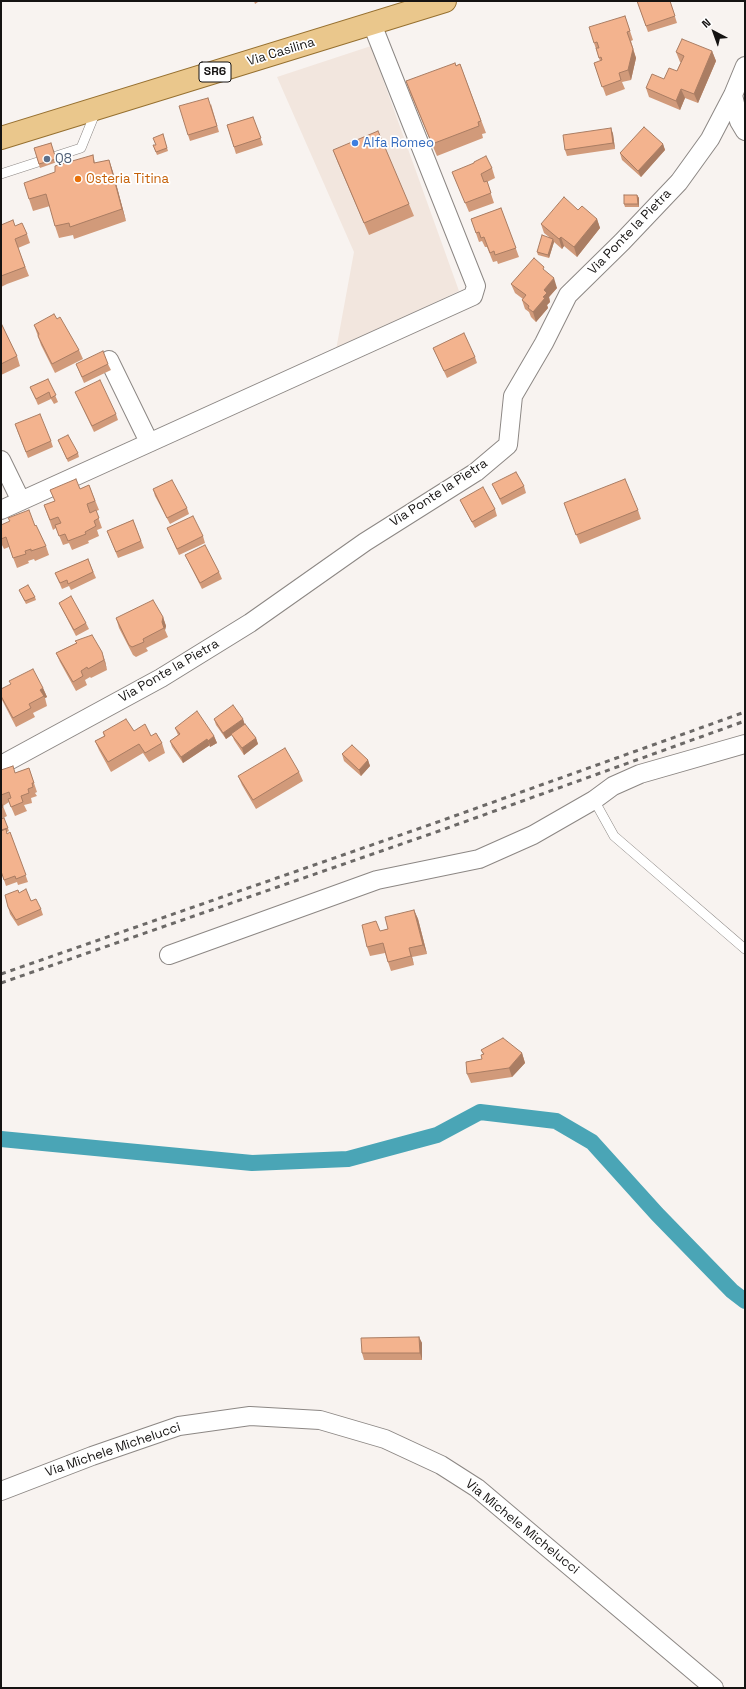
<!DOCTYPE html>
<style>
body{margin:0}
#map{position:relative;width:746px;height:1689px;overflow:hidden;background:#f8f3f0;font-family:"Space Grotesk",sans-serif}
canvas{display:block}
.frame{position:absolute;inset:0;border:2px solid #151312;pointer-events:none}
.north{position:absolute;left:694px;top:12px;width:40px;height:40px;-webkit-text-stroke:3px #fff;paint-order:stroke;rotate:319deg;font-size:11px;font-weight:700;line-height:16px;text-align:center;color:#151312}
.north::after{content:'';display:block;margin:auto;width:14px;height:18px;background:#151312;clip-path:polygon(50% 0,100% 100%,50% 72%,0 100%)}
</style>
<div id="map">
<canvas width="746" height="1689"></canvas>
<div class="frame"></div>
<div class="north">N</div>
</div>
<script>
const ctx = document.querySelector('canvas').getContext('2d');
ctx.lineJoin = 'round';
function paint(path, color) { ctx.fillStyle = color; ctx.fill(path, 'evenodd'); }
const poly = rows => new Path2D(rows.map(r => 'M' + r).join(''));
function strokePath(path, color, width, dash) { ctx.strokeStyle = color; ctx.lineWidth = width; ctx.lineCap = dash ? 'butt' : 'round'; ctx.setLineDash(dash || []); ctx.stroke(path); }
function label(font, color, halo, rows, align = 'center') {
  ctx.font = font + ' "Space Grotesk",sans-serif'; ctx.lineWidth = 3.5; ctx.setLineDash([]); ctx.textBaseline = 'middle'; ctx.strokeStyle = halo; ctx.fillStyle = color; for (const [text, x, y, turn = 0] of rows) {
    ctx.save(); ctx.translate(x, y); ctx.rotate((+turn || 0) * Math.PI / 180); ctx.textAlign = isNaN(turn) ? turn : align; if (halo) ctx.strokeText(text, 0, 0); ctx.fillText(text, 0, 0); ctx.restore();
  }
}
paint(poly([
 [371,46,459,291,336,350,354,252,277,77]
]), '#f2e6de');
strokePath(poly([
 [1,1139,252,1163,348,1159,437,1135,480,1112,556,1121,592,1142,657,1214,732,1291,745,1301]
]), '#4aa5b6', 16);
const service = poly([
 [1,174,81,148,96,111],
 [594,800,614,836,745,949]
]);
const minor = poly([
 [733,95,739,121,745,131],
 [109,360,149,442],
 [1,460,21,501],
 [1,510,473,296,476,286,372,24],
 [1,765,161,678,250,623,365,542,476,472,508,445,513,396,544,343,568,295,622,242,679,182,710,139,733,95,745,66],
 [169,955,377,880,479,859,533,835,594,800,613,786,640,774,745,744],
 [1,1491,92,1456,179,1426,250,1416,320,1420,385,1439,441,1465,477,1488,714,1688]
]);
const primary = poly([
 [1,138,445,1]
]);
strokePath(service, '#8c8784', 10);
strokePath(minor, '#8c8784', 20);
strokePath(primary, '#967030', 24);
strokePath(service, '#fff', 9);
strokePath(minor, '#fff', 18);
strokePath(primary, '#eac78c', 22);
strokePath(poly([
 [1,974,432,824,745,712],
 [1,983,439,831,745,721]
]), '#6c6967', 3, [5, 5]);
paint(poly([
 [254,1,258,1,258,2,255,4],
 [637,1,670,1,677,23,648,32],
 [625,16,633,40,631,41,636,58,631,80,622,82,625,89,606,96,594,63,600,61,594,43],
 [712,51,716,61,698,103,685,98,680,110,649,97,646,88,664,79,677,71,681,62,680,62,676,52],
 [460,64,486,133,482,134,483,138,437,156,410,93,406,81],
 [211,104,219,132,190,141,188,135],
 [253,117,263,145,236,154,227,125],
 [611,128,613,134,615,149,567,156,565,150],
 [163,134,168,151,157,155,153,145,156,145],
 [51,143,57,162,40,168,34,148],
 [663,144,665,150,641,177,622,160,620,153],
 [333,150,409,204,414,216,369,235,338,163],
 [93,155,95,163,109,160,113,172,126,221,74,239,73,235,59,238,55,226,50,206,33,211,29,199,55,172],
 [492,168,495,178,487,182,494,203,469,212,452,172],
 [637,195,639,198,639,207,625,207,624,204],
 [501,208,519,257,498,264,497,261,493,262,487,247,485,247,482,241,479,242,471,219],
 [578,210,597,219,600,228,577,257,564,246,562,249,554,242,549,258,538,255,537,252,549,237,544,233,541,224],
 [1,225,15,226,27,234,30,243,18,248,29,276,7,284,1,287],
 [545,271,557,288,549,297,550,302,547,305,548,308,536,322,531,317,529,312,525,309,522,300,523,299,515,293,511,284],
 [57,319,79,350,83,359,55,373,41,345,34,325],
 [1,323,17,356,20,366,1,375],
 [433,348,475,357,477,363,447,378],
 [76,364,108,364,111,370,84,383],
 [48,379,58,402,54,404,51,399,38,405,30,387],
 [75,392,116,414,118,420,94,432,78,398],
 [17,430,51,441,53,447,28,458],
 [58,440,78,453,79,457,68,462],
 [492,484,524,486,526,493,502,505,495,490],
 [89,485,99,510,96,511,102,528,97,530,99,536,88,541,89,543,72,550,69,543,63,545,56,528,53,530,44,505,55,501,50,490,80,489],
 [153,489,187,508,189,514,170,524,155,496],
 [460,500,495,509,497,516,475,528,463,506],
 [564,503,638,510,641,519,580,544],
 [133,520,144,548,118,558,107,531],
 [1,525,35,526,46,546,49,555,35,561,34,559,28,561,29,563,17,568,9,547,4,549,1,543],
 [167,528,203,536,205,543,179,555],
 [185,555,219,572,222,579,202,589],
 [88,559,96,578,71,590,69,586,62,589,55,573],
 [19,590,35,597,36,600,26,604],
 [59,603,86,623,89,629,76,636,62,609],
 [163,617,166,626,165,630,168,637,146,648,148,651,136,657,133,655,119,628,116,618],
 [76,643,105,661,107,670,91,678,90,677,85,680,87,685,76,691,60,662,56,653],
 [43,688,47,697,45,698,47,706,33,713,35,717,16,727,2,700,1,698,1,689],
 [214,719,243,719,244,724,256,738,258,744,244,755,234,740,232,735,226,739,216,725],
 [175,728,214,736,217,743,210,747,210,745,183,763,172,747,170,741,178,735],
 [134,731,151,736,162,743,165,753,149,762,143,753,111,772,99,750,95,741,104,736,103,732],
 [342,754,368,760,370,766,361,776,344,761],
 [29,768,37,792,35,793,37,796,31,798,32,803,24,805,27,811,15,816,9,802,3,806,7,816,1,819,1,770,15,773],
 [299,772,303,781,256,809,242,785,238,776],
 [4,818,9,831,7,832,7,834,10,832,28,882,18,885,17,882,6,886,1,871,1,819],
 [19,893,41,909,43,915,18,926,10,914,8,907],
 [414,910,418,919,427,954,412,957,414,965,391,971,385,953,370,956,367,947,380,931,388,929],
 [481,1050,522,1053,525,1063,512,1077,471,1083,467,1074,482,1059,483,1054],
 [419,1337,422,1343,422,1360,364,1360,362,1353]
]), '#d19a7a');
paint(poly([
 [627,32,636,58,631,80,628,70],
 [712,51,716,61,698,103,694,94],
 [681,89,685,98,680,110,676,101],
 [611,128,613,134,615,149,613,143],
 [663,144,665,150,641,177,638,171],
 [109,160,113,172,126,221,122,209],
 [637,195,639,198,639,207,638,204],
 [597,219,600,228,577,257,574,247],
 [561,237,564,246,562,249,559,239],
 [553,239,554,242,549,258,548,255],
 [554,278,557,288,549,297,550,302,547,305,548,308,536,322,533,312,543,297,544,290],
 [163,617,166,626,165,630,162,622],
 [102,652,105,661,107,670,104,660],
 [43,688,47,697,45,698,40,690],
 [243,719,245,725,226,739,223,733],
 [214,736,217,743,210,747,208,741],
 [256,738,258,744,244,755,242,748],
 [207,739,210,745,183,763,181,757],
 [368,760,370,766,361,776,359,770],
 [414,910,418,919,427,954,423,945],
 [409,948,412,957,414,965,411,956],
 [522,1053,525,1063,512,1077,509,1068],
 [419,1337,422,1343,422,1360,420,1353]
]), '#aa7d63');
const building = poly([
 [637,1,670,1,675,16,646,26,637,1],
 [625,16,630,31,627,32,633,49,628,70,619,73,621,80,602,87,594,63,602,60,601,57,599,58,596,48,599,48,597,42,594,43,589,27,625,16],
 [682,39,712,51,694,94,681,89,676,101,646,88,652,74,664,79,669,68,677,71,684,56,676,52,682,39],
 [455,63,456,66,460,64,481,121,478,122,479,126,432,144,406,81,455,63],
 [208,98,217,126,188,135,179,106,208,98],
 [253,117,261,138,234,147,227,125,253,117],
 [644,127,663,144,638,171,620,153,644,127],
 [611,128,613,143,565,150,563,135,611,128],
 [378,131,409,204,364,223,333,150,378,131],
 [163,134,167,148,156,152,153,145,156,145,153,138,163,134],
 [51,143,56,159,39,164,34,148,51,143],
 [93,155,94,163,109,160,122,209,70,227,69,223,55,226,46,194,29,199,24,183,55,172,55,166,93,155],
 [486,156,492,168,481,174,484,182,487,181,491,193,465,203,452,172,474,163,474,162,486,156],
 [624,195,637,195,638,204,624,204,624,195],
 [564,197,578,210,582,206,597,219,574,247,561,237,559,239,541,224,564,197],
 [501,208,516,248,495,255,494,251,490,253,484,237,481,238,479,232,476,233,471,219,501,208],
 [13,220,15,226,22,223,27,234,15,239,25,267,1,276,1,225,13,220],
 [542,235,553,239,548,255,537,252,542,235],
 [534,258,544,267,543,269,554,278,544,290,547,293,543,297,545,298,533,312,528,308,529,306,522,300,526,295,511,284,534,258],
 [54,314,57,319,60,317,79,350,52,364,38,336,39,334,34,325,54,314],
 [1,323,17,356,1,364,1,323],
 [464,333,475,357,444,371,433,348,464,333],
 [103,351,108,364,82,377,76,364,103,351],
 [48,379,56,395,51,398,49,392,36,399,30,387,48,379],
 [100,380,116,414,92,426,75,392,100,380],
 [40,414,51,441,26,452,15,424,40,414],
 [68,435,78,453,67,459,58,440,68,435],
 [516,472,524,486,500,499,492,484,516,472],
 [76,479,80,489,89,485,95,501,87,504,90,513,96,510,99,518,94,521,96,526,85,532,86,534,68,541,65,534,59,536,55,525,61,523,58,517,50,520,44,505,55,501,50,490,76,479],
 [625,479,638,510,576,535,564,503,625,479],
 [172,480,187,508,167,518,153,489,172,480],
 [483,487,495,509,472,522,460,500,483,487],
 [29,510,35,526,36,525,46,546,31,551,31,549,25,551,26,554,13,558,6,537,1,539,1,525,10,521,8,518,29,510],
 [193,516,203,536,177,549,167,528,193,516],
 [133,520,141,541,116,552,107,531,133,520],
 [205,545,219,572,200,583,185,555,205,545],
 [88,559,93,572,68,584,67,580,60,583,55,573,88,559],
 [28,585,35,597,25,601,19,590,28,585],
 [71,596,86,623,74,630,59,603,71,596],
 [153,600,163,617,162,622,164,628,143,639,144,642,132,647,129,645,116,618,153,600],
 [92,635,102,652,104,660,88,669,87,667,81,671,83,676,73,682,56,653,77,643,75,641,92,635],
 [33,669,43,688,40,690,44,696,29,704,31,708,13,718,1,696,1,689,11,684,9,681,33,669],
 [233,705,243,719,223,733,214,719,233,705],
 [197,711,214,736,208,741,207,739,181,757,170,741,180,734,175,728,197,711],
 [126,719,134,731,145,724,151,736,156,733,162,743,145,753,139,744,108,762,95,741,105,736,103,732,126,719],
 [245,724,256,738,242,748,231,734,245,724],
 [352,745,368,760,359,770,342,754,352,745],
 [285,748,299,772,253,800,238,776,285,748],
 [13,766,15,773,29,768,34,783,32,783,33,787,28,789,29,793,21,796,23,802,11,807,8,799,11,798,9,792,1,795,1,770,13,766],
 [1,802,3,807,1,808,1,802],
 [4,818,8,828,1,830,1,819,4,818],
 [6,829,7,834,10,832,26,875,16,879,15,876,4,880,1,871,1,831,6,829],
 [26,889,31,901,36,899,41,909,16,920,8,907,5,895,18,890,19,893,26,889],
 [414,910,423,945,409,948,411,956,388,962,383,943,367,947,362,925,376,921,380,931,388,929,385,917,414,910],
 [503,1038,522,1053,509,1068,467,1074,466,1062,482,1059,481,1055,484,1054,481,1050,503,1038],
 [419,1337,420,1353,362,1353,361,1338,419,1337]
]);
paint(building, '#f3b38e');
strokePath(building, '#aa7d63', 1);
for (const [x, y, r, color] of [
 [355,143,4,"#3f7fe0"],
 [47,159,4,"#5c6f8a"],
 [78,179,4,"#e8710a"]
]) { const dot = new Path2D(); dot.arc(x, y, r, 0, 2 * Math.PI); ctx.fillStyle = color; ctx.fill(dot); strokePath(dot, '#fff', 1.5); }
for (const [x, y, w] of [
 [215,72,32]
]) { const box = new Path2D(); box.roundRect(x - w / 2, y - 10, w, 20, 3); ctx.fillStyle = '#fff'; ctx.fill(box); strokePath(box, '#151312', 1); }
label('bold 12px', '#151312', null, [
 ["SR6",215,72]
]);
label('13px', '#151312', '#fff', [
 ["Via Casilina",281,52,-17],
 ["Via Ponte la Pietra",630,232,-46],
 ["Via Ponte la Pietra",439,493,-33],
 ["Via Ponte la Pietra",169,671,-30],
 ["Via Michele Michelucci",113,1450,-19],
 ["Via Michele Michelucci",522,1527,39]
]);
label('13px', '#366cbe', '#fff', [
 ["Alfa Romeo",363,143]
], 'left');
label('13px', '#4e5e75', '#fff', [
 ["Q8",55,159]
], 'left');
label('13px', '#c56008', '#fff', [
 ["Osteria Titina",86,179]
], 'left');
</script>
